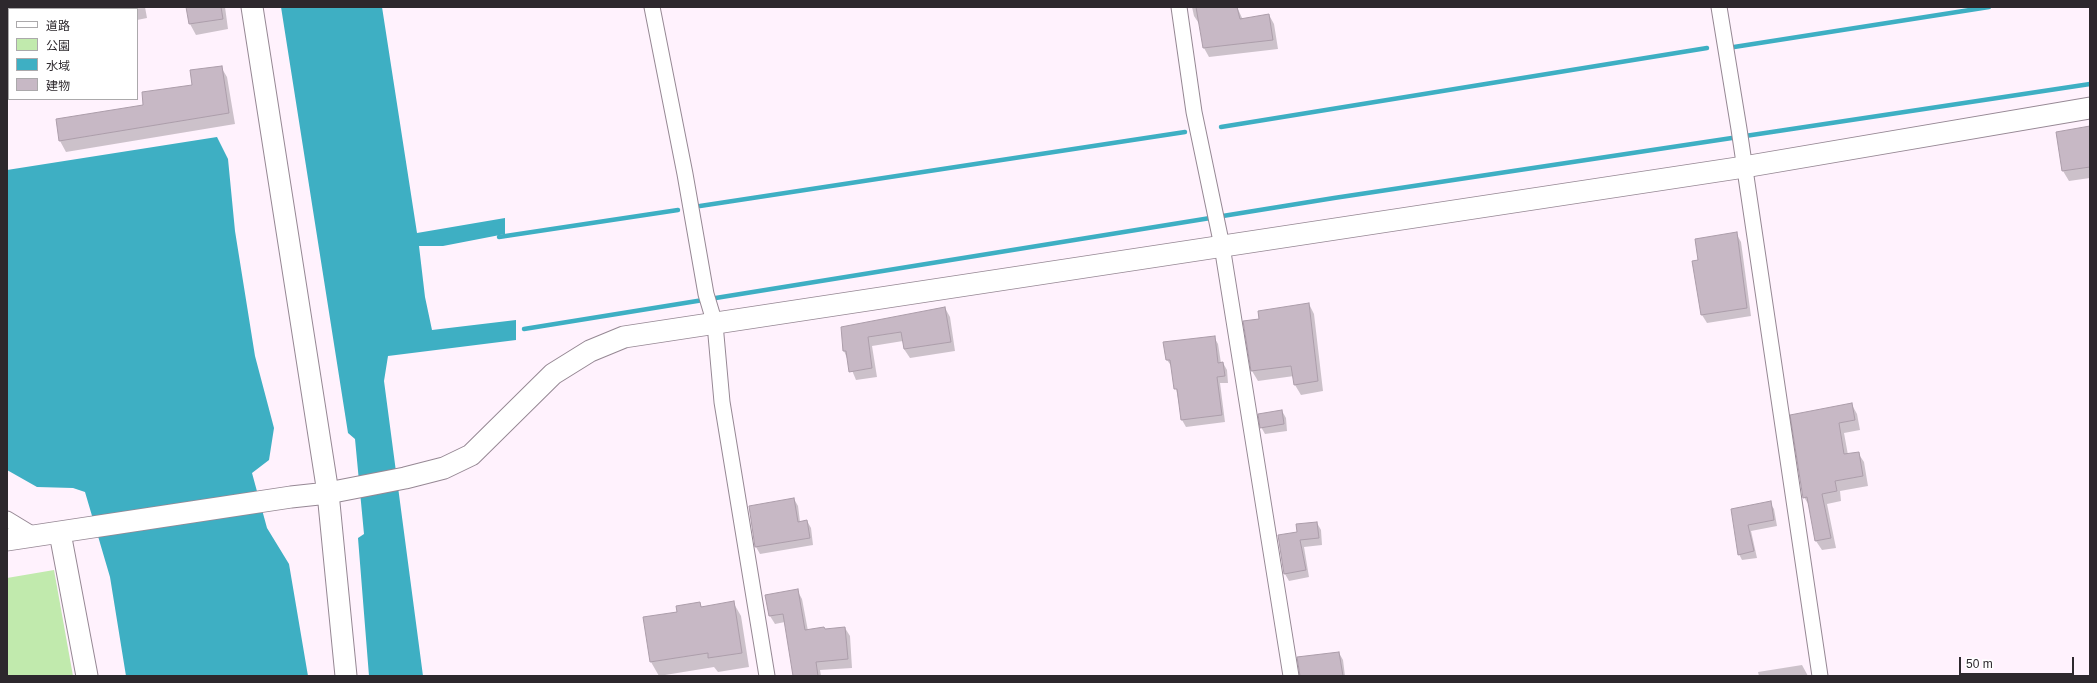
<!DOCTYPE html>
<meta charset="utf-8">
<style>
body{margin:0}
#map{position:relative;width:2097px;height:683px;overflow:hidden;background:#fff2fd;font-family:Arial,"Noto Sans JP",sans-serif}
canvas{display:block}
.frame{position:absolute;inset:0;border:8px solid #2d282d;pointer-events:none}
.legend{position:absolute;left:8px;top:8px;width:130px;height:92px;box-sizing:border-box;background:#fff;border:1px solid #aba9ab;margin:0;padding:5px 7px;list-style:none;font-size:12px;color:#2d282d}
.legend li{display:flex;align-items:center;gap:8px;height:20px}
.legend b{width:20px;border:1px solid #aba9ab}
.scale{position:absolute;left:1959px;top:657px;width:115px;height:18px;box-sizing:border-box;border:2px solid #2d282d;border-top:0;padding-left:5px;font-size:12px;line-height:14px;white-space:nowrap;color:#2d282d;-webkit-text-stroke:3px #fff;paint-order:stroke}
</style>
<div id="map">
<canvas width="2097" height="683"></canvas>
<div class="frame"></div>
<ul class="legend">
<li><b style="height:5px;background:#fff"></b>道路</li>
<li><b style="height:11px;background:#c1eaad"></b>公園</li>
<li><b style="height:11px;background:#3eafc3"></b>水域</li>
<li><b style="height:11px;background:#c7b8c5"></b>建物</li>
</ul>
<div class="scale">50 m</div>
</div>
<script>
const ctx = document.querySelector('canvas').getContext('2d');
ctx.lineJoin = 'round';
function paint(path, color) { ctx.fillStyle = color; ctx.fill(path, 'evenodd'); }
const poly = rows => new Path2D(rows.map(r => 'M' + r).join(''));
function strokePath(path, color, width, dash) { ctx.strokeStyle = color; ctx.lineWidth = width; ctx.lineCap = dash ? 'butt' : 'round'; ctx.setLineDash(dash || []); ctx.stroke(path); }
paint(poly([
 [54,570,73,676,7,676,7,578]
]), '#c1eaad');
paint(poly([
 [281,7,382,7,417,233,505,218,505,234,443,246,419,246,425,297,432,330,516,320,516,340,388,356,384,381,423,676,369,676,358,538,364,534,355,439,348,433],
 [217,137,228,159,235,231,255,356,274,428,269,460,252,473,267,528,289,564,308,676,126,676,110,577,85,492,73,488,37,487,7,470,7,170]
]), '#3eafc3');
paint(poly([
 [7,7,26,7,27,9,9,9,9,22,7,21],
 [124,7,145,7,147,18,137,20,137,9,124,9],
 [187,7,225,7,228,29,196,35,190,24],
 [1192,7,1237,7,1243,20,1269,15,1274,24,1278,49,1209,57,1204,48,1200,25,1194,16],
 [7,61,9,70,9,78,7,79],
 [221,67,227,77,235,124,66,152,60,141,57,120,144,106,193,86],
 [2090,128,2090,178,2069,181,2063,171,2057,133],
 [1736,233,1741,242,1751,316,1707,323,1702,315,1699,261],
 [1309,304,1314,314,1323,391,1301,395,1295,385,1294,376,1258,381,1252,371,1260,320],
 [945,308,950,317,955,351,910,358,904,349,903,341,872,346,877,377,856,380,844,351,842,328],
 [1214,337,1218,344,1221,363,1223,363,1227,370,1228,383,1220,383,1225,422,1186,427,1182,420,1172,367,1167,360,1164,342],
 [1852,405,1857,414,1860,430,1844,433,1848,455,1858,453,1864,462,1868,486,1840,491,1841,501,1827,504,1836,548,1822,550,1816,541,1810,507,1804,497,1792,416],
 [1282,411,1286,418,1287,431,1265,434,1261,427],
 [794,499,798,506,800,522,807,521,811,528,813,545,760,554,756,547],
 [1770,503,1774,509,1777,526,1751,531,1757,558,1742,560,1739,554,1732,510],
 [1317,523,1321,530,1322,545,1304,547,1309,577,1289,581,1285,574,1279,536,1298,533],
 [797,590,802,599,808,631,845,628,850,636,852,668,820,670,821,676,794,676,785,622,775,624,770,616,766,596],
 [733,602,741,616,749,667,718,672,714,667,659,676,651,662,644,618,678,612,700,603,702,608],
 [1339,653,1343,660,1345,676,1301,676],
 [1802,665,1808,676,1759,676,1758,672]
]), '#0003');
strokePath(poly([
 [1734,47,1989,7],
 [1221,127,1707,48],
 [700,206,1185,132],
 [499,237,678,210],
 [524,329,1334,198,2090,84]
]), '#3eafc3', 4.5);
const building = poly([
 [186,7,221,7,223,19,189,24,186,7],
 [1196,7,1237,7,1240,19,1269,14,1273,40,1203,48,1196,7],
 [222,66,229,113,59,141,56,119,143,105,142,92,192,85,190,70,222,66],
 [2090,126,2090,167,2062,171,2056,132,2090,126],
 [1737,232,1747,308,1701,315,1692,261,1698,260,1695,239,1737,232],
 [1309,303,1318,381,1294,385,1291,366,1251,371,1243,321,1259,319,1258,311,1309,303],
 [945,307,951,342,904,349,901,332,868,337,872,368,849,372,846,351,843,351,841,327,945,307],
 [1215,336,1218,363,1223,362,1225,376,1217,377,1222,415,1181,420,1177,389,1174,389,1170,360,1166,360,1163,342,1215,336],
 [1852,403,1855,420,1839,423,1844,454,1859,452,1863,476,1835,481,1837,491,1822,494,1831,538,1815,541,1807,497,1803,498,1790,415,1852,403],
 [1282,410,1284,424,1260,428,1258,414,1282,410],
 [794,498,798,522,807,520,810,538,755,547,749,506,794,498],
 [1771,501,1774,520,1748,525,1754,551,1738,555,1731,509,1771,501],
 [1317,522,1319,538,1300,540,1306,570,1284,574,1278,535,1297,532,1296,524,1317,522],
 [798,589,805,630,824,627,825,629,845,627,848,659,816,662,818,676,793,676,783,614,769,616,765,595,798,589],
 [734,601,742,653,708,658,708,653,650,662,643,617,677,612,676,606,700,602,701,607,734,601],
 [1339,652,1343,676,1300,676,1297,657,1339,652]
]);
paint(building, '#c7b8c5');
strokePath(building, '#ac9daa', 1);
const street = poly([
 [652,7,685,174,706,294,715,324,722,402,767,676],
 [1179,7,1194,112,1222,246,1291,676],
 [1719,7,1739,129,1820,676],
 [7,519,35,536]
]);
const secondary = poly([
 [252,7,328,493,346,676],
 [60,533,87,676],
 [7,540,291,497,328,493,405,478,444,468,471,455,553,374,590,351,624,337,1744,167,2090,108]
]);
strokePath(street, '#968894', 17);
strokePath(secondary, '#968894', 23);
strokePath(street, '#fff', 15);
strokePath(secondary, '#fff', 21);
</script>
